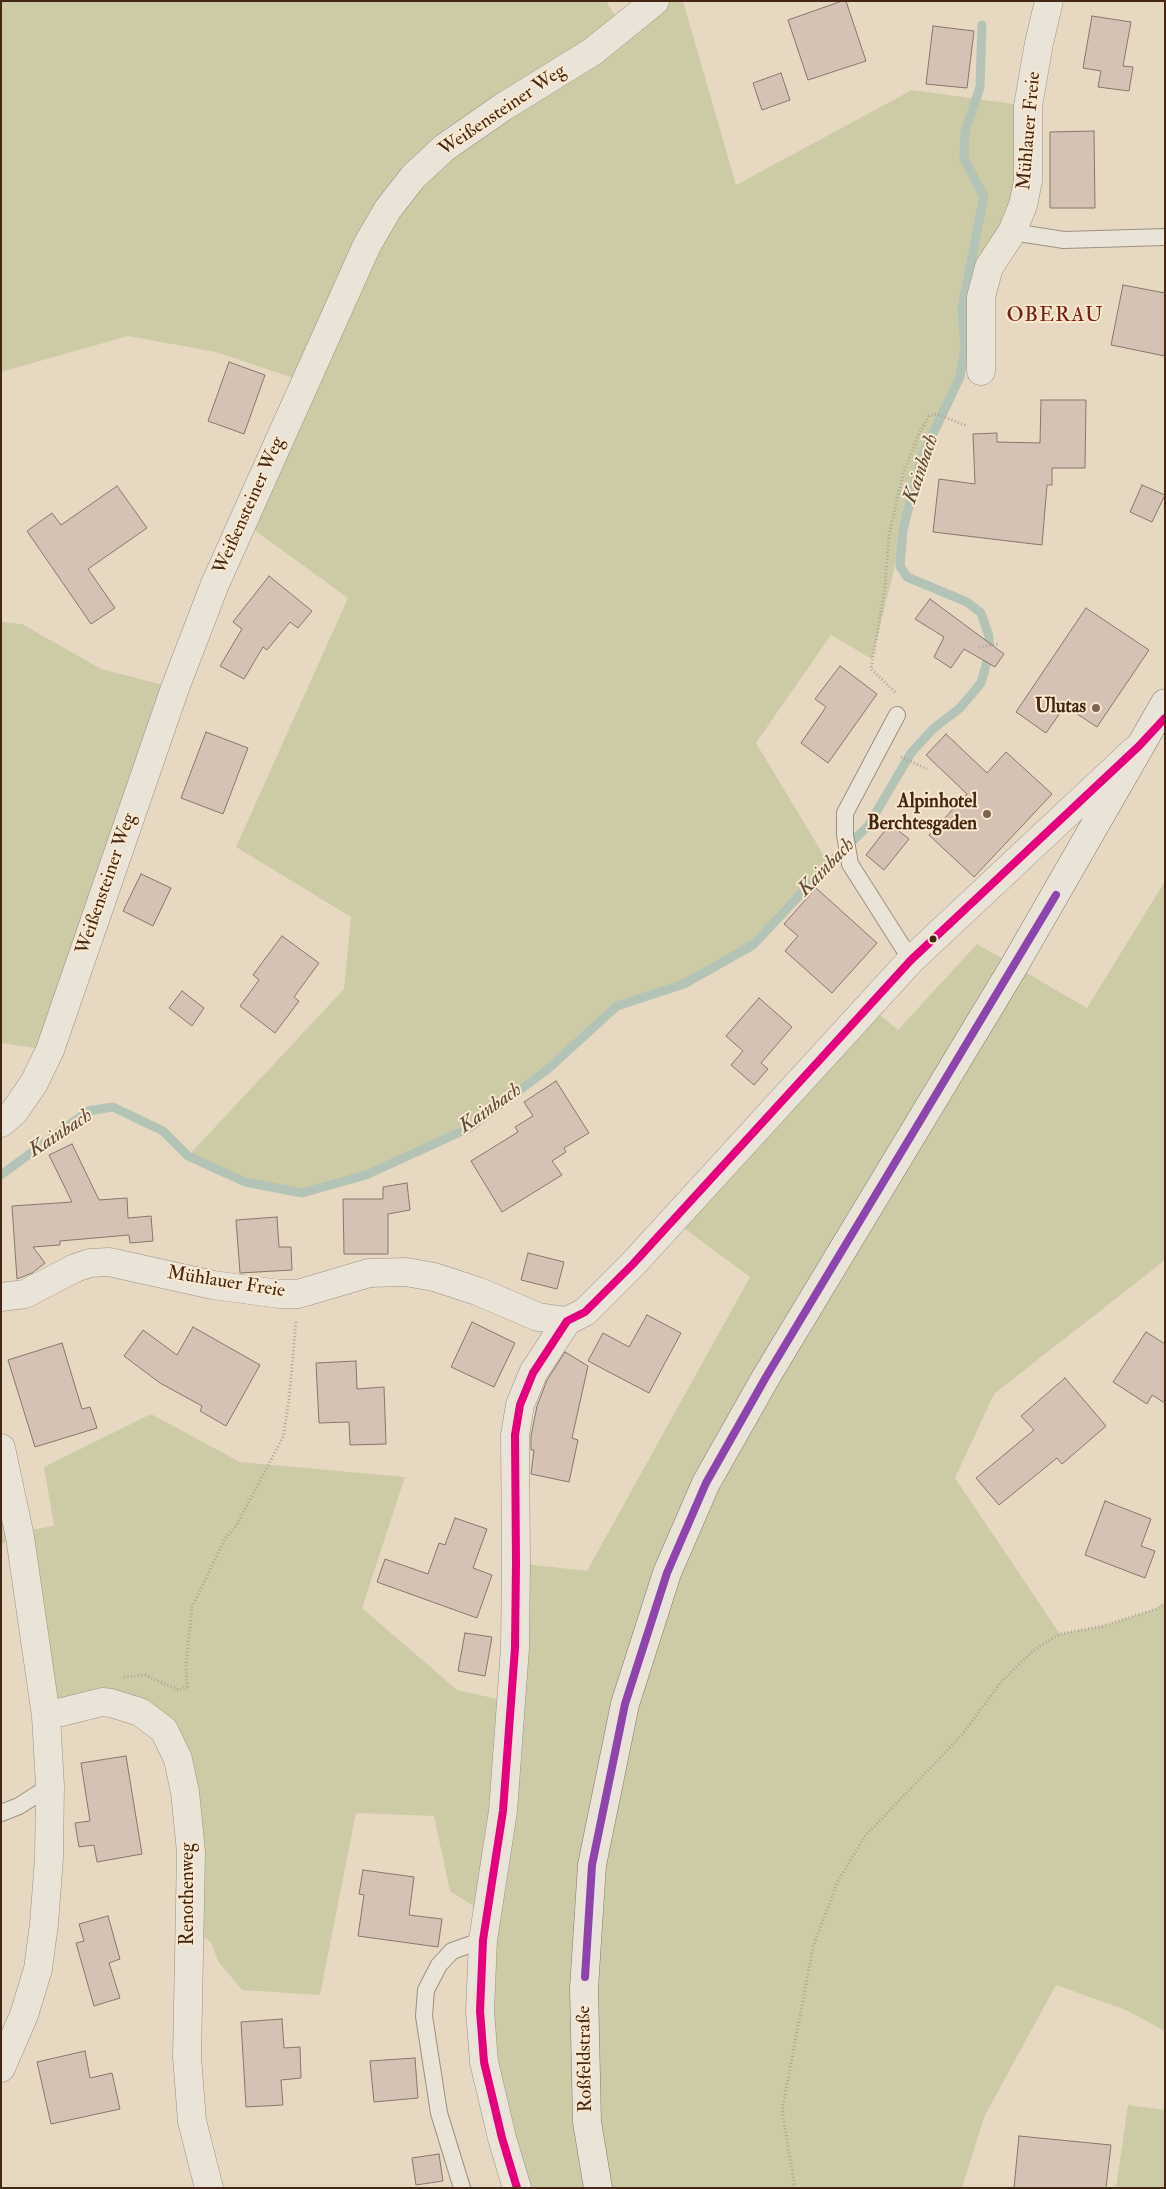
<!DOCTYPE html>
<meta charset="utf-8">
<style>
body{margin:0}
#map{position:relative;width:1166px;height:2189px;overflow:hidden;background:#e7d8c2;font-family:"IM FELL Double Pica",serif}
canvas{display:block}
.frame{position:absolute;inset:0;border:2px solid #432613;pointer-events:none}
</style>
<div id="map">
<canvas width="1166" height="2189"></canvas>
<div class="frame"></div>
</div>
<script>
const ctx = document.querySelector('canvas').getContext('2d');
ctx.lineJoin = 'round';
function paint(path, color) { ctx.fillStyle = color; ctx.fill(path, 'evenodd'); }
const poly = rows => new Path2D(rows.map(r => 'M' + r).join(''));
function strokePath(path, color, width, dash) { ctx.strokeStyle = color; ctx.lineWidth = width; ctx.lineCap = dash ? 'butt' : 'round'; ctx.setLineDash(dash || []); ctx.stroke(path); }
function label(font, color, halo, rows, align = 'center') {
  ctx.font = font + ' "IM FELL Double Pica",serif'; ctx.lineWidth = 4; ctx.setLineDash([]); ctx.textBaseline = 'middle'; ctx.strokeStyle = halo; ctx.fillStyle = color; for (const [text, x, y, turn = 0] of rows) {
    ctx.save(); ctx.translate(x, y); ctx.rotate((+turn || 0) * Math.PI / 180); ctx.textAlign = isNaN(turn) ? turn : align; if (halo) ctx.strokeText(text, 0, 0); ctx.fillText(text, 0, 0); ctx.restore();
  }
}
paint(poly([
 [1,1,606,1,623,28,655,1,683,1,736,185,912,90,1028,106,1028,181,981,297,965,347,960,377,921,459,872,659,831,635,756,743,829,864,753,945,684,984,617,1006,547,1069,469,1128,366,1175,302,1193,245,1182,188,1156,344,989,351,917,236,847,348,598,243,522,305,382,216,352,128,336,1,372],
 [1,622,22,624,101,669,175,688,50,1050,1,1043],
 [1165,881,1165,1260,994,1394,955,1478,1060,1634,1103,1626,1156,1609,1165,1603,1165,2031,1126,2010,1056,1985,984,2117,962,2188,517,2188,502,2138,486,1914,450,1891,434,1816,356,1813,320,1995,242,1990,218,1961,211,1942,190,1929,185,1792,140,1712,46,1716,19,1537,1,1544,1,1516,16,1515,19,1532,54,1526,44,1467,151,1414,240,1462,405,1477,362,1608,457,1690,511,1702,516,1563,587,1571,750,1277,673,1220,869,1006,898,1030,977,944,1087,1008],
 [1128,2105,1165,2110,1165,2188,1116,2188]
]), '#cdcba6');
strokePath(poly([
 [1,1175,88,1111,113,1107,163,1131,188,1156,245,1182,302,1193,366,1175,469,1128,548,1069,617,1006,684,984,753,945,829,864,868,826,911,753,933,729,960,708,981,683,989,654,989,636,981,613,967,602,907,577,900,566,903,530,921,459,960,377,965,347,962,308,984,196,964,159,965,132,980,87,982,25]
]), '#b3c3b6', 9);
const building = poly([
 [842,1,846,1,866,61,808,80,788,20,842,1],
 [1092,16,1131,22,1123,66,1133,67,1129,91,1098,87,1101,71,1083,68,1092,16],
 [933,26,974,31,967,88,926,84,933,26],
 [781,73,790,100,762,110,753,83,781,73],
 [1094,131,1095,208,1050,208,1050,132,1094,131],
 [1123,285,1165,293,1165,356,1111,345,1123,285],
 [229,362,265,375,244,434,208,421,229,362],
 [1041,400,1086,400,1085,468,1052,468,1052,485,1047,485,1042,545,933,532,939,479,975,484,973,434,997,433,997,442,1040,443,1041,400],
 [1142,485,1165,495,1152,522,1130,512,1142,485],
 [117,486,147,528,88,569,115,608,91,624,27,531,52,513,61,525,117,486],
 [269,576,312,611,298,628,290,622,267,650,263,647,244,679,220,666,242,629,233,622,269,576],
 [930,599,1004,654,995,667,964,649,951,668,934,657,944,637,915,619,930,599],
 [1086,608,1149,650,1097,727,1065,706,1046,733,1016,712,1086,608],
 [840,666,877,694,828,763,801,743,826,707,815,699,840,666],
 [206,732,248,748,223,814,181,798,206,732],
 [946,734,987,773,1006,752,1052,794,974,877,929,835,967,794,926,755,946,734],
 [890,824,909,839,884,870,866,855,890,824],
 [141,874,171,888,153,926,123,911,141,874],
 [816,888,877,943,832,993,785,951,798,936,784,924,816,888],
 [282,936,319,963,294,997,299,1001,275,1033,240,1006,259,980,253,975,282,936],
 [182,991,204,1008,192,1026,169,1008,182,991],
 [759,998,792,1027,761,1063,768,1069,754,1085,731,1065,743,1051,726,1036,759,998],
 [556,1081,589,1133,564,1148,566,1152,552,1161,562,1175,502,1212,471,1161,518,1132,515,1127,533,1116,524,1102,556,1081],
 [72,1144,99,1200,127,1198,128,1218,151,1216,153,1241,130,1243,129,1235,60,1241,60,1245,33,1247,45,1263,32,1273,17,1279,12,1206,72,1202,49,1155,72,1144],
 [407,1183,410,1210,388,1214,388,1254,344,1254,343,1199,383,1199,383,1187,407,1183],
 [277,1217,279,1247,291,1247,292,1270,240,1273,236,1220,277,1217],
 [528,1253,564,1262,557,1289,521,1280,528,1253],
 [647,1315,681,1333,649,1393,588,1361,603,1333,629,1347,647,1315],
 [472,1322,515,1343,494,1387,451,1367,472,1322],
 [193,1327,260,1365,226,1426,200,1411,202,1406,160,1383,124,1356,143,1330,177,1355,193,1327],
 [1146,1332,1165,1344,1165,1403,1152,1395,1147,1404,1113,1382,1146,1332],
 [62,1343,82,1409,90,1407,97,1428,35,1447,8,1360,62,1343],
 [565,1352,588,1366,572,1438,578,1440,569,1482,531,1474,534,1450,531,1450,531,1436,537,1406,547,1380,565,1352],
 [356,1361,357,1389,384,1387,386,1444,350,1445,349,1422,319,1423,316,1363,356,1361],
 [1065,1378,1106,1426,1062,1464,1057,1458,999,1505,976,1478,1034,1430,1021,1416,1065,1378],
 [1105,1501,1151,1519,1141,1546,1155,1551,1145,1578,1085,1555,1105,1501],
 [455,1518,487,1529,473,1568,492,1575,477,1618,377,1582,385,1559,428,1574,439,1543,445,1545,455,1518],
 [465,1633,492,1637,485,1676,458,1671,465,1633],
 [126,1756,142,1854,97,1862,94,1845,79,1847,75,1823,90,1821,81,1763,126,1756],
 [363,1870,414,1877,409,1915,442,1919,438,1947,358,1936,364,1895,359,1894,363,1870],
 [108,1916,120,1959,109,1963,120,1998,94,2006,76,1943,84,1941,79,1924,108,1916],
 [282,2019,284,2048,300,2047,301,2078,281,2080,283,2105,246,2107,241,2022,282,2019],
 [85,2051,90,2078,112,2073,120,2109,51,2124,37,2062,85,2051],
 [415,2058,418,2098,374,2102,370,2061,415,2058],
 [1019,2136,1111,2145,1106,2188,1014,2188,1019,2136],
 [439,2154,443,2181,416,2185,412,2158,439,2154]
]);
paint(building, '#d5c2b4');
strokePath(building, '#84786b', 1);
const lane = poly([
 [1012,232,1064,240,1165,237],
 [897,715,845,813,845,835,850,864,911,960],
 [1,1813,19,1806,50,1786],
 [462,2188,439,2113,424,2016,426,1990,439,1965,452,1951,483,1940]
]);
const street = poly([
 [981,371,981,297,989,267,1012,232,1023,205,1028,181,1028,106,1039,43,1049,1],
 [1,1123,14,1112,34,1083,50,1050,175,688,215,584,367,245,388,209,413,177,444,148,503,107,592,52,655,1],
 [1,1297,25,1294,75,1268,90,1263,109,1262,213,1285,280,1294,298,1294,369,1273,406,1272,434,1277,477,1291,538,1317,567,1321],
 [1,1448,20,1537,46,1716,50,1786,49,1858,44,1924,38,1969,24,2015,1,2068],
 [46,1716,102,1702,111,1703,140,1712,164,1730,178,1759,185,1792,191,1852,187,2057,192,2121,209,2188],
 [517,2188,502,2138,484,2062,480,2011,483,1940,503,1811,515,1648,516,1563,515,1435,520,1405,533,1373,567,1321,585,1312,633,1264,911,960,1135,750]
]);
const secondary = poly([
 [598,2188,587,2122,584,1988,592,1865,625,1704,667,1573,706,1483,766,1377,1014,966,1165,703]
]);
strokePath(lane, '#9c9081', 18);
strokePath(street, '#9c9081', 29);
strokePath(secondary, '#84786b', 29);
strokePath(poly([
 [979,647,999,644],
 [895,692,871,669,885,587,889,535,903,474,919,434,929,416,937,414,967,426],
 [901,757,927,769],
 [124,1677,145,1675,179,1690,187,1687,186,1665,192,1607,225,1539,236,1526,283,1437,289,1400,296,1321],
 [795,2188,782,2111,813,1947,837,1883,865,1836,961,1736,1001,1682,1034,1650,1060,1634,1103,1626,1156,1609,1165,1603]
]), '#aca399', 3, [1, 2.5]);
strokePath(lane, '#eae3d8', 16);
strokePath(street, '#eae3d8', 28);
strokePath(secondary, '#eae3d8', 28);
strokePath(poly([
 [585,1977,592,1865,625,1704,667,1573,706,1483,766,1377,1056,895]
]), '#8e44ad', 8);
strokePath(poly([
 [517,2188,502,2138,484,2062,480,2011,483,1940,503,1811,515,1648,516,1563,515,1435,520,1405,533,1373,567,1321,585,1312,633,1264,911,960,1139,746,1165,718]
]), '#e5007d', 8);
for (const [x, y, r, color] of [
 [1096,708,5,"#7c6450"],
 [987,814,5,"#7c6450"],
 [933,939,4.5,"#432613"]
]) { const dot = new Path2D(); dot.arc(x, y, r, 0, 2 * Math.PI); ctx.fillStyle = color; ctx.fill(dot); strokePath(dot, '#f9e8ce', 2); }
label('19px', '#432613', '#f9e8ce', [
 ["Weißensteiner Weg",503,111,-34],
 ["Mühlauer Freie",1030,131,-85],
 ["Weißensteiner Weg",250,506,-66],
 ["Weißensteiner Weg",107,884,-71],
 ["Mühlauer Freie",226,1283,9],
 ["Renothenweg",189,1894,-90],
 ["Roßfeldstraße",586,2059,-91]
]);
label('bold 19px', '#432613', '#f9e8ce', [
 ["Ulutas",1086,708],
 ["Alpinhotel",977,803],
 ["Berchtesgaden",977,825]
], 'right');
label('italic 20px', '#5a4b3a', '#f9e8ce', [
 ["Kainbach",922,469,-71],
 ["Kainbach",827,868,-46],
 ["Kainbach",491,1109,-35],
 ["Kainbach",61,1134,-33]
]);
ctx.letterSpacing = '1px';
label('21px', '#7a1f14', '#f9e8ce', [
 ["OBERAU",1055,316]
]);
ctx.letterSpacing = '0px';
</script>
